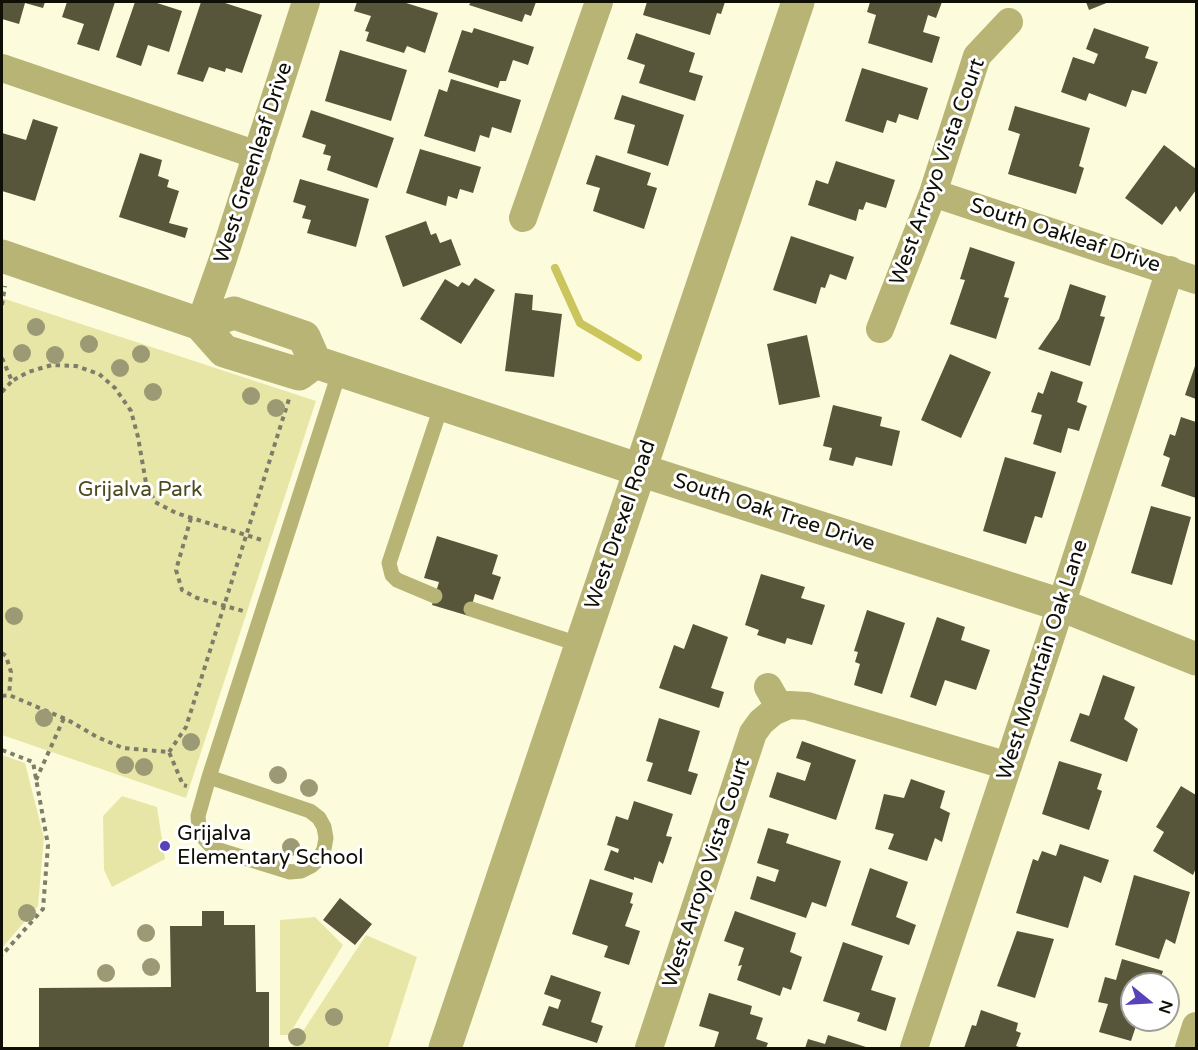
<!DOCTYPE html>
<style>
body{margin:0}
#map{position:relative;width:1198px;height:1050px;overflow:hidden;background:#fcfcdc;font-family:"Varela Round",sans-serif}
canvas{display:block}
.frame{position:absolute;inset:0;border:3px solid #100f05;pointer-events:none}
.north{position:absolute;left:1120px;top:972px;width:60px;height:60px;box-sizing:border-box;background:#fff;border:2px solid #9f9f9b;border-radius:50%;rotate:108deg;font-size:16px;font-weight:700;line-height:24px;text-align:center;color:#100f05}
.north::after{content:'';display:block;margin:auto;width:21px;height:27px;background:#5941ba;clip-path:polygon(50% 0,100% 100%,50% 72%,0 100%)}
</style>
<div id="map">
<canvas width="1198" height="1050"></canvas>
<div class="frame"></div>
<div class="north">N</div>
</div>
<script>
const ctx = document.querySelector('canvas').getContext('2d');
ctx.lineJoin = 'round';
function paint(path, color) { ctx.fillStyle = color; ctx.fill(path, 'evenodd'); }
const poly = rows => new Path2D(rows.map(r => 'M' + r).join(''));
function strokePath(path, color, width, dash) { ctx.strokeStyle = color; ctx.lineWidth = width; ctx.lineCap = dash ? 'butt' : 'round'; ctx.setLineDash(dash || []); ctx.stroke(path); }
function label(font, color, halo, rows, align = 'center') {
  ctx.font = font + ' "Varela Round",sans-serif'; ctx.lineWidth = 6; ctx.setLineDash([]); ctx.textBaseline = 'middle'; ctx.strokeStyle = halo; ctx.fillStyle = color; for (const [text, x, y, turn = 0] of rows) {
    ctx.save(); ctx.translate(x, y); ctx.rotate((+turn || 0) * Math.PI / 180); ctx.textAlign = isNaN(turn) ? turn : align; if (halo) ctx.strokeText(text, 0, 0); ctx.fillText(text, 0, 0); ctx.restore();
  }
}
paint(poly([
 [2,298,316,401,186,798,2,735],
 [2,755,25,763,44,838,38,906,2,948],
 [122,796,157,807,165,859,112,887,104,870,103,816],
 [315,917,343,945,289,1035,280,1035,280,920],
 [366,935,417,957,388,1048,292,1048]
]), '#e8e6a7');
strokePath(poly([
 [555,268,580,323,638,357]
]), '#cbc55e', 8);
paint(poly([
 [2,2,45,2,43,8,25,3,19,24,2,19],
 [67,2,115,2,99,51,77,44,84,24,62,17],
 [135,2,154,2,182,11,169,52,148,45,141,66,116,57],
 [201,2,222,2,262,15,242,73,226,68,225,72,209,67,203,82,177,74],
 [357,2,403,2,438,13,425,53,407,46,404,53,366,41,369,32,365,31,371,16,354,11],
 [471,2,536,2,531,16,525,14,522,22,469,5],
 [647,2,725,2,721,14,717,13,710,35,643,15],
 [870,2,942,2,936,18,928,15,923,32,940,37,932,63,868,43,876,15,867,12],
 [1086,2,1109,2,1089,10],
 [474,28,534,47,528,65,513,60,506,81,500,81,498,88,448,72,462,30,472,33],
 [1094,28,1149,47,1145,58,1158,62,1146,94,1132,90,1126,107,1089,93,1086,101,1061,92,1073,57,1094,64,1098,54,1086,49],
 [636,33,695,53,689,72,703,76,695,101,639,83,645,65,627,59],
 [340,50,407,70,391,121,325,101],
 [862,68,928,88,918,120,899,114,896,123,887,120,883,133,845,121],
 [451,79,521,100,511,133,492,127,489,138,480,135,475,152,424,136,439,89,447,92],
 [622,95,684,115,668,166,627,153,635,125,614,119],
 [1015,106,1090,128,1079,166,1084,168,1076,194,1008,174,1020,134,1008,130],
 [311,110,394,138,377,188,327,170,331,156,323,154,326,145,302,137],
 [33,119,58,127,35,201,2,191,2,133,26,140],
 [1164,145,1196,169,1196,190,1180,212,1176,206,1162,225,1125,198],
 [420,149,481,167,473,193,460,189,457,199,448,196,446,206,406,193],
 [140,153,162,160,158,176,169,180,167,187,179,191,169,223,188,228,185,238,119,217],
 [596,155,651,173,647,185,657,188,644,229,593,211,600,188,586,184],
 [836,161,895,180,886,208,866,202,863,210,859,209,856,221,808,205,816,180,828,184],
 [300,179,369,199,356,247,307,233,311,220,302,218,306,206,293,202],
 [426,221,431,235,436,233,440,243,451,239,461,265,403,287,385,236],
 [791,236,854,257,846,280,830,274,825,288,821,287,816,304,773,290],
 [970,247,1015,262,1004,297,1009,298,996,339,950,324,965,280,960,279],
 [475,278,495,290,461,344,420,319,445,279,458,287,462,282,469,286],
 [1070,284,1106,296,1100,316,1105,317,1090,366,1038,349,1059,319],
 [515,293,533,295,532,310,562,314,554,377,505,371],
 [807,335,820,397,779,405,767,344],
 [950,354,991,372,961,438,921,420],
 [1196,363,1196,399,1185,395],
 [1051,371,1083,382,1077,402,1087,406,1079,431,1068,428,1061,453,1033,444,1042,415,1031,412,1038,392,1043,394],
 [833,405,882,417,880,426,900,431,892,466,856,457,853,466,829,460,832,448,823,446],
 [1181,417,1196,422,1196,498,1161,486,1170,458,1163,455,1170,434,1175,436],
 [1005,457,1056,472,1042,518,1035,516,1026,544,983,531],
 [1151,506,1191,517,1172,585,1131,573],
 [437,536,498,555,492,574,501,577,493,600,475,594,469,616,432,605,439,582,424,578],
 [761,574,805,587,801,598,825,605,812,645,787,638,785,644,757,635,759,630,745,625],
 [867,610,905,623,882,694,854,685,860,664,855,662,858,652,854,651],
 [937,617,965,627,961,640,990,650,976,690,945,680,936,706,910,697],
 [693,624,728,637,711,688,724,692,719,708,659,688,674,645,684,649],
 [1103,675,1135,687,1124,719,1138,729,1127,762,1070,741,1080,713,1089,716],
 [659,718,700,731,688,771,698,774,691,795,647,781,653,763,646,761],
 [802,741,856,760,836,820,769,797,777,772,805,781,811,763,796,758],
 [1059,761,1102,774,1097,789,1102,791,1089,830,1042,814],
 [911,779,945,791,940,808,950,813,942,842,935,838,927,861,888,849,894,834,875,829,884,794,904,798],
 [1181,786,1196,795,1196,868,1193,875,1153,851,1164,832,1156,827],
 [634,801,673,814,666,836,672,837,663,864,659,861,652,883,634,877,634,880,604,870,611,850,618,853,619,849,607,845,616,816,628,820],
 [768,828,789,834,786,843,841,861,826,907,812,902,806,918,750,899,757,876,775,882,779,870,757,863],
 [1060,844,1109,860,1101,883,1084,876,1068,928,1016,913,1033,859,1038,861,1042,851,1056,856],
 [870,868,908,882,896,917,916,925,909,945,851,925],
 [1134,875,1190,892,1175,944,1166,939,1159,959,1115,945],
 [590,879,633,893,630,903,633,904,625,926,640,931,629,965,604,957,608,946,572,934],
 [340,898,372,924,355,945,323,920],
 [202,911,224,911,224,925,255,925,256,992,269,992,269,1048,39,1048,39,988,171,987,170,926,202,926],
 [735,911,796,933,790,952,802,957,791,990,783,987,780,996,737,980,742,965,738,966,744,948,724,941],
 [1017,931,1054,939,1035,998,997,986],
 [843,942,883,956,871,990,896,998,886,1031,857,1021,860,1013,823,1001],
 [1122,959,1163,971,1159,984,1132,984,1132,1020,1138,1020,1131,1041,1099,1032,1108,1004,1098,1002,1105,977,1116,980],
 [551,975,601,992,591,1022,603,1026,597,1043,542,1025,549,1006,558,1009,561,1000,544,994],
 [709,993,752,1006,750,1014,763,1018,756,1039,768,1043,766,1048,714,1048,719,1032,699,1026],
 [981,1010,1018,1023,1016,1031,1021,1033,1016,1046,1022,1048,964,1048,972,1025,976,1026],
 [828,1035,869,1048,805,1048,808,1039,825,1044]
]), '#57563b');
strokePath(poly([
 [2,305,5,286],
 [2,358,12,381,28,372,52,365,76,366,99,374,115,388,131,411,138,437,146,483,155,502,176,513,265,541],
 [2,392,12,381],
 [191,518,176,570,182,590,197,598,243,611],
 [2,653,6,656,11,672,9,695],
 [2,696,9,695,68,720,97,737,123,748,169,752,183,785,187,786],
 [2,750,33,762,48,845,43,909,2,955],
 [169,752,186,727,289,399],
 [36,780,64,718]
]), '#7e7d69', 4, [4.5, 4.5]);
strokePath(poly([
 [435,596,397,580,392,575,389,563,442,404],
 [471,609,581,645],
 [209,777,340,370],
 [209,777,310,811,319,818,324,827,326,838,324,849,319,859,311,866,301,871,290,872,219,850,210,845,203,837,199,827,198,816,209,777]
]), '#b7b475', 15);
strokePath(poly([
 [2,68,257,155],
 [933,193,1196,280],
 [523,218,599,2],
 [200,324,223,259,306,2],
 [880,329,933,193,977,56,1009,22],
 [768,687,780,708],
 [649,1048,753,733,761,722,773,712,789,705,807,706,1008,766],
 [914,1048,1048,645,1170,270],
 [1189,1048,1196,1026]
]), '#b7b475', 28);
strokePath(poly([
 [2,256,200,324],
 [234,313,304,337,315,362,299,374,224,351,200,324,234,313],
 [315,362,640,470,1061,605,1196,659],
 [445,1048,798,2]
]), '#b7b475', 33);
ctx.fillStyle = '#9b9a74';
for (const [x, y] of [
 [36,327],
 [89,344],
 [22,353],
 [141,354],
 [55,355],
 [120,368],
 [153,392],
 [251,396],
 [276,408],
 [14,616],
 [44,718],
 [191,742],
 [125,765],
 [144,767],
 [278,775],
 [309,788],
 [291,847],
 [27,913],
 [146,933],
 [151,967],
 [106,973],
 [334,1017],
 [297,1037]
]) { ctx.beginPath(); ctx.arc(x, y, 9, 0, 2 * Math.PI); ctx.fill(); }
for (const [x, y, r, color] of [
 [165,846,6,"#5941ba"]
]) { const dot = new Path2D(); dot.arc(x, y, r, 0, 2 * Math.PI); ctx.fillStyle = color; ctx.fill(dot); strokePath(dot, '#fff', 2); }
label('21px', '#100f05', '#fff', [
 ["West Greenleaf Drive",254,163,-72],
 ["West Arroyo Vista Court",938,172,-70],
 ["South Oakleaf Drive",1065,236,18],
 ["South Oak Tree Drive",774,513,18],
 ["West Drexel Road",621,525,-71],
 ["West Mountain Oak Lane",1043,660,-72],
 ["West Arroyo Vista Court",707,873,-72]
]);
label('21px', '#4c4a1f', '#fff', [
 ["Grijalva Park",140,490]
]);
label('21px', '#100f05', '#fff', [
 ["Grijalva",177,834],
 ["Elementary School",177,858]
], 'left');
</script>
